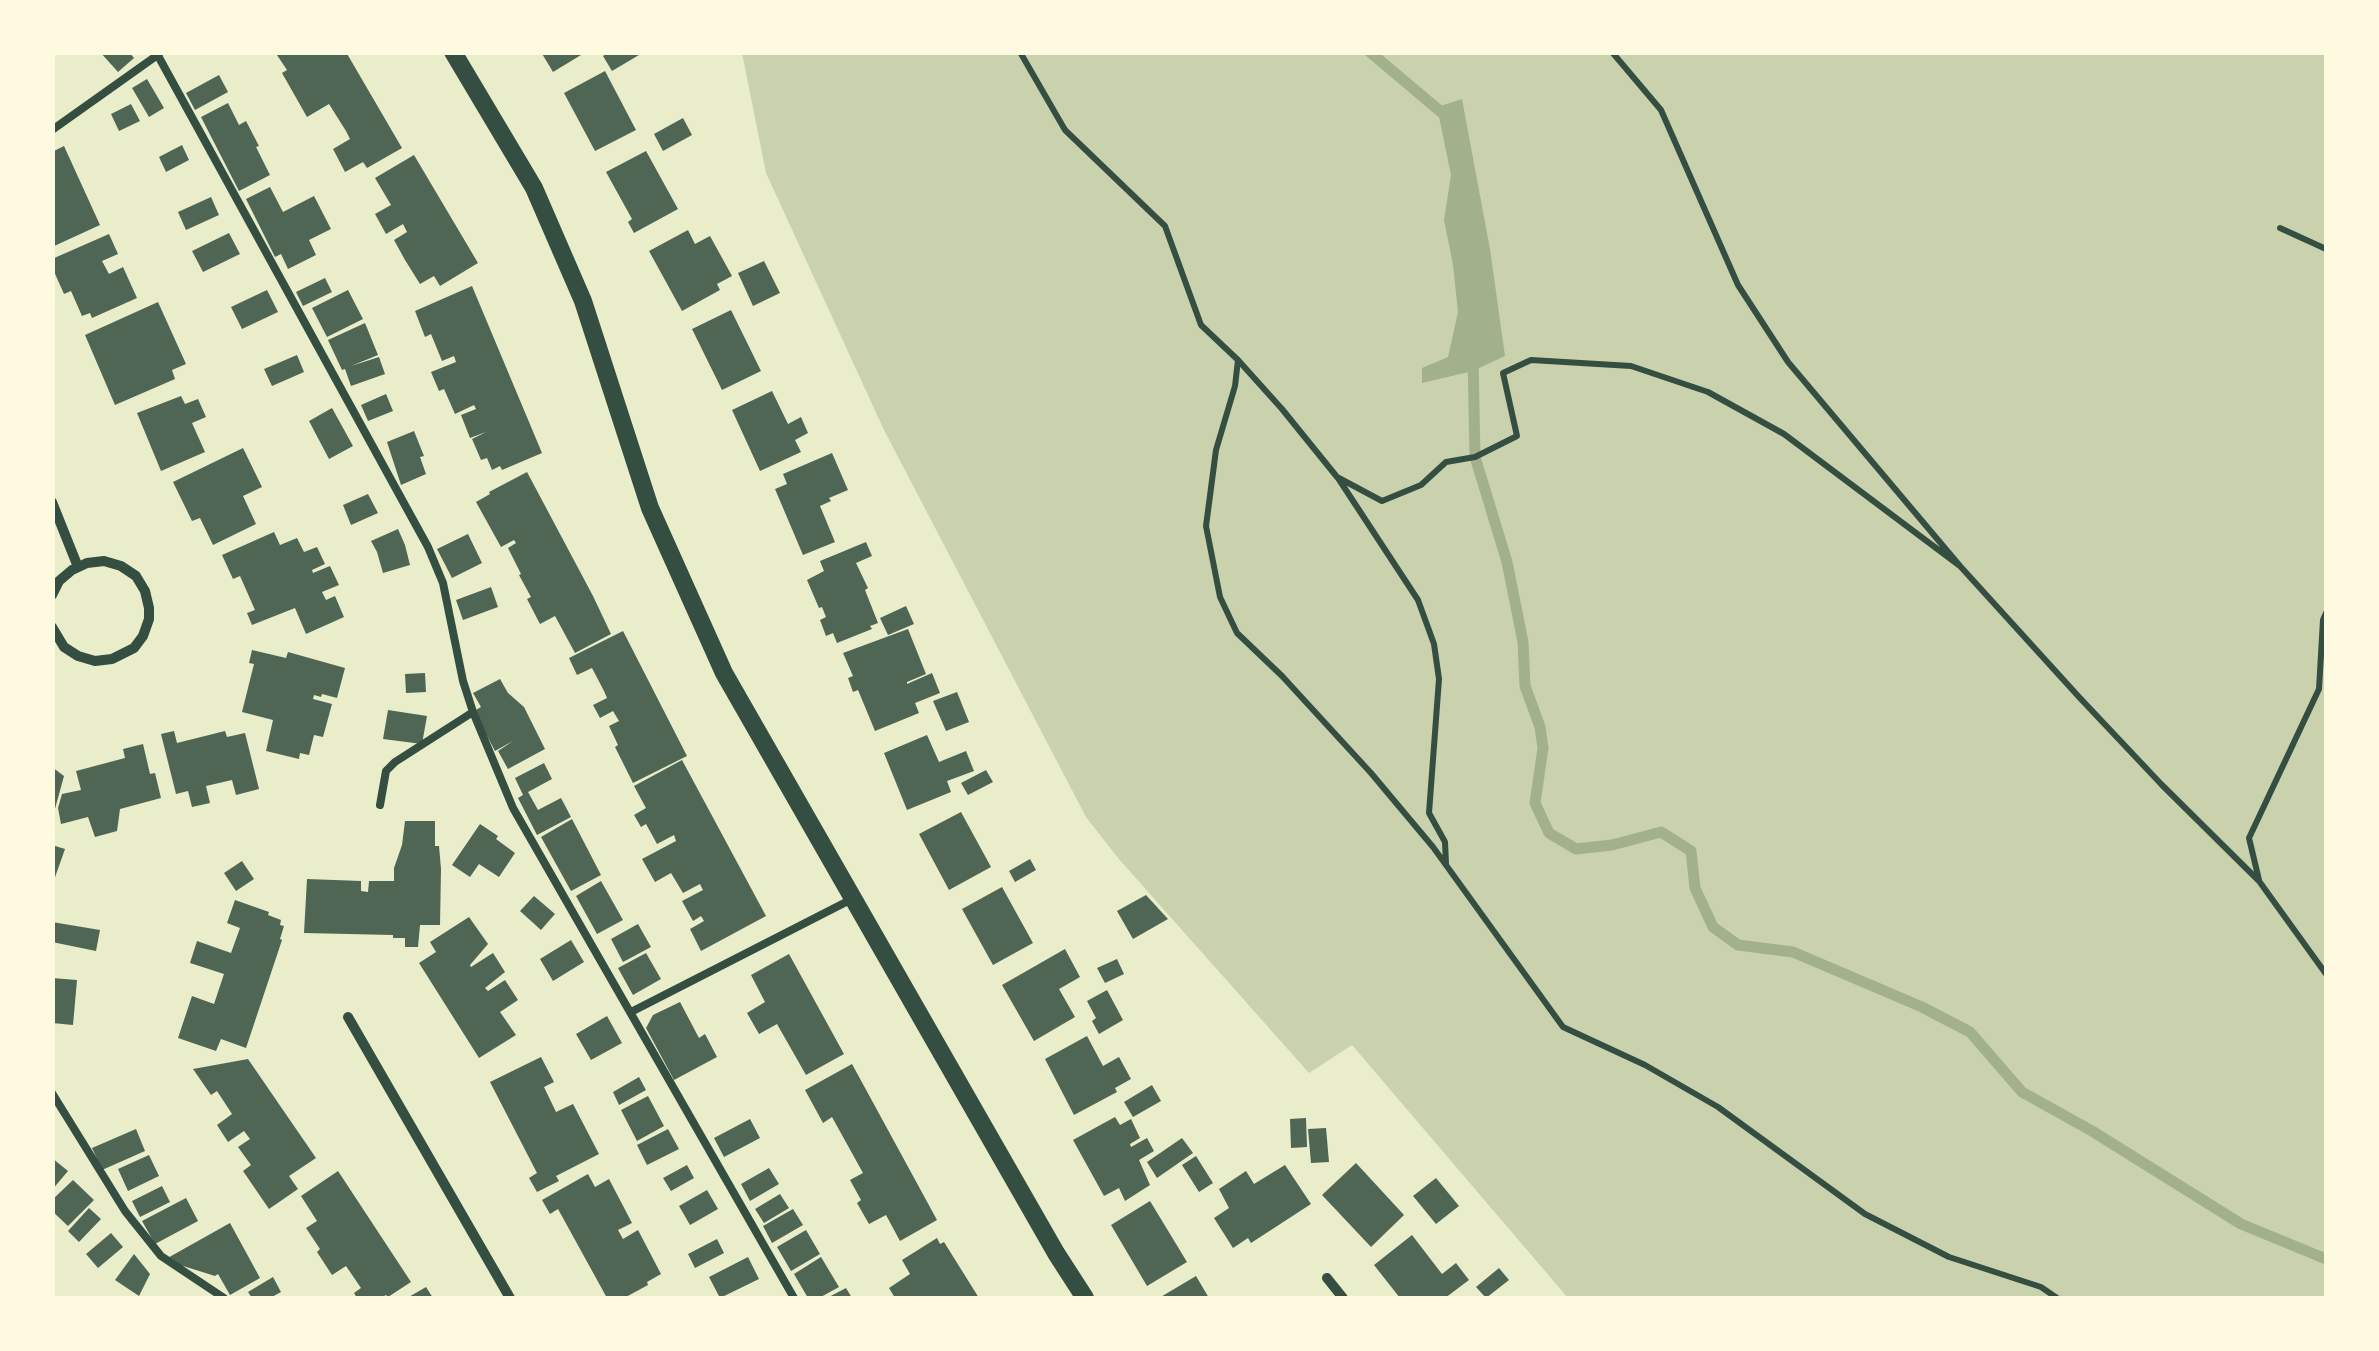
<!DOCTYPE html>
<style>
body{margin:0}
#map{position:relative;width:2379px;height:1351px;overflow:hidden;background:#e9edc9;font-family:"Sofia Sans Condensed",sans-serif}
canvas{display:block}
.frame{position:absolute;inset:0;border:55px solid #fefae0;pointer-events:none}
</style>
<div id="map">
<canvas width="2379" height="1351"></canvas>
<div class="frame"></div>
</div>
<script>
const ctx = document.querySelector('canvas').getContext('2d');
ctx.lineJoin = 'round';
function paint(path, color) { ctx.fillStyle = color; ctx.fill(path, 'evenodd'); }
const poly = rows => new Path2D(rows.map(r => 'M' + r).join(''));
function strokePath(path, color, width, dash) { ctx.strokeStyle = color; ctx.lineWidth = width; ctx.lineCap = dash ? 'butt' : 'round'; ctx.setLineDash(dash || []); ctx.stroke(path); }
paint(poly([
 [742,53,2326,53,2326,1298,1568,1298,1352,1045,1309,1073,1118,858,1086,817,884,430,766,173]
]), '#cad2ad');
paint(poly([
 [1462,99,1490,249,1505,356,1473,371,1422,383,1422,368,1448,357,1458,312,1453,265,1444,220,1451,175,1437,107]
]), '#a3b18a');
strokePath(poly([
 [1370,52,1447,117],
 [1473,356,1475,457,1507,562,1523,642,1525,686,1540,727,1543,748,1535,803,1549,833,1576,849,1612,845,1661,832,1691,851,1695,888,1713,927,1738,945,1793,952,1922,1007,1970,1032,2022,1092,2092,1131,2241,1224,2326,1259]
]), '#a3b18a', 11);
paint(poly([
 [100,52,129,52,134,58,118,72],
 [275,52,346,52,402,148,367,168,363,162,345,172,333,149,350,139,346,131,329,104,307,117,282,73,287,70],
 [541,52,586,52,553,72],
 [609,52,638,52,639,55,612,71,603,56],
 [605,71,636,130,595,151,564,93],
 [219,75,228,92,195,110,186,93],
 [147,79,164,108,149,117,132,88],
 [228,103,239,125,246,121,259,146,256,147,270,175,239,191,201,117],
 [131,104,140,121,119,131,111,114],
 [683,118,692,135,663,151,654,134],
 [182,145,189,160,166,172,159,157],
 [64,146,100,225,52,247,52,152],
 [646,151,678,209,634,233,628,222,632,219,606,172],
 [414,155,478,263,440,286,434,276,420,284,405,260,394,240,407,232,403,224,386,234,375,214,391,205,375,178],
 [270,187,283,212,314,196,331,229,309,240,316,255,288,269,281,254,275,257,246,199],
 [211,197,219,215,186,230,178,212],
 [688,230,695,244,710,236,732,276,717,284,720,290,682,311,649,251],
 [229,233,240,254,203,272,192,251],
 [109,234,118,254,102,261,109,274,123,267,137,298,92,318,90,313,82,316,71,291,64,294,52,267,52,259],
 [764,261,780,293,753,306,738,273],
 [325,278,332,292,303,306,296,292],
 [472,286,542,453,502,470,500,466,492,470,487,458,481,460,472,439,486,432,470,438,461,415,476,409,474,405,455,414,444,389,439,391,431,372,456,362,454,356,442,361,431,334,425,337,415,311],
 [267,290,278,312,242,329,231,307],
 [348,290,363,319,327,337,312,308],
 [158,302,186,364,172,370,175,379,115,405,85,335],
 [731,310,761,371,722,390,692,329],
 [365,323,378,355,351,366,379,357,385,374,351,386,345,369,342,370,328,340],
 [297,355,304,372,272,386,264,369],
 [772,391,788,424,801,417,808,433,795,440,801,452,760,471,732,410],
 [386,394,393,411,368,421,361,405],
 [181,396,185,404,198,399,206,417,192,423,205,452,161,471,137,413],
 [332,408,353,446,329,459,309,421],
 [414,431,424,456,420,457,426,474,401,485,387,442],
 [243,448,262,487,243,496,256,524,213,545,200,518,192,521,173,482],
 [832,453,848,490,829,498,831,501,820,506,835,542,803,555,775,489,787,484,783,474],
 [527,472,593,596,611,634,575,653,555,616,540,624,527,599,531,597,519,575,521,574,508,548,516,543,514,540,501,547,476,502,490,494,489,492],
 [368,494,378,513,351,525,343,505],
 [398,529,405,545,410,565,383,573,377,552,371,541],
 [274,532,280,545,297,538,304,552,317,547,325,564,312,570,313,573,330,566,339,585,322,592,326,600,335,596,344,617,306,634,295,608,252,625,247,613,255,610,240,576,233,579,222,555],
 [468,534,482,563,452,578,437,549],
 [866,542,872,556,856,563,868,588,865,590,878,623,870,626,872,629,837,643,833,633,826,636,820,620,826,617,822,607,819,608,807,580,824,571,820,561],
 [491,587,498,607,463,620,456,600],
 [906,606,914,624,888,635,880,618],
 [908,629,926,674,907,682,907,684,932,673,940,693,915,703,919,713,875,731,858,690,853,692,848,678,853,676,843,653],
 [623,631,687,756,633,783,615,747,618,745,609,726,619,721,613,711,600,718,593,705,607,698,604,691,592,668,577,675,569,658],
 [252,650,286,658,288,652,345,668,337,698,322,694,321,697,314,695,313,699,332,704,323,737,314,735,309,755,300,753,299,759,266,751,273,720,242,712,254,664,249,663],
 [425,673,426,692,406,693,405,674],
 [500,679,508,693,524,707,545,749,508,769,498,751,513,741,495,751,474,711,481,707,473,693],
 [957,692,969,722,946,731,933,701],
 [388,710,427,716,422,744,383,739],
 [174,731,177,743,225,731,227,737,245,733,259,789,236,795,232,780,206,786,210,803,192,807,188,791,176,794,161,734],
 [927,735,939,762,966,751,974,771,947,781,951,792,907,810,884,753],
 [143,744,150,774,155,773,161,798,120,809,117,831,95,837,88,817,61,824,58,808,62,794,81,790,76,771,125,758,123,749],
 [682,760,766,916,701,951,690,929,704,921,701,916,693,921,682,901,703,890,700,884,683,893,671,873,655,882,642,859,676,841,674,835,657,844,646,824,641,827,634,815,646,808,634,786],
 [544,763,552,779,528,792,538,810,561,798,571,817,537,835,518,798,523,795,515,778],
 [52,767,64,776,53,816,52,816],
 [986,770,993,782,968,795,961,783],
 [961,812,991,867,949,890,919,834],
 [572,819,601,875,571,891,541,837],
 [405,821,435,821,435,846,439,846,441,869,440,925,420,925,418,947,405,947,405,938,393,938,393,935,304,933,307,879,361,881,361,891,368,892,369,881,394,881,394,868,402,845],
 [480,824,498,836,496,839,515,853,499,877,479,864,470,877,452,865],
 [52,845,65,849,53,883,52,883],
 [1030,859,1036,870,1015,882,1009,871],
 [242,861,254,879,236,891,224,873],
 [601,881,623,920,597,934,576,896],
 [1002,887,1033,943,993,965,962,909],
 [1146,895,1168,919,1133,939,1117,911],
 [534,896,555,914,541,930,520,911],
 [235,900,269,912,268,915,281,920,280,925,284,926,280,939,282,940,246,1048,221,1039,216,1051,178,1038,192,996,214,1004,224,974,190,963,197,941,231,953,240,928,227,923],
 [469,917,488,944,470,965,471,967,493,953,505,972,485,988,488,991,505,980,518,1000,500,1012,516,1035,479,1058,419,963,436,952,430,942],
 [52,922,100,930,96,951,52,942],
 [638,924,651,947,623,962,611,939],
 [571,940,584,962,553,981,540,959],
 [1065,949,1080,977,1059,989,1075,1017,1034,1041,1002,985],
 [646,953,661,979,633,995,618,968],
 [789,954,844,1054,806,1075,777,1024,759,1034,747,1013,765,1002,751,975],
 [1117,959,1124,974,1105,983,1097,968],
 [52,978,77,980,73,1025,52,1023],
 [1107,990,1123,1020,1099,1034,1092,1021,1096,1018,1087,1001],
 [680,1002,699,1038,705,1034,717,1057,674,1080,646,1028,653,1015],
 [607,1016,622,1043,591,1060,576,1034],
 [1087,1036,1103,1066,1119,1057,1131,1079,1115,1088,1117,1092,1074,1115,1045,1059],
 [541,1057,554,1082,544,1087,556,1112,573,1104,599,1154,556,1176,559,1181,537,1192,529,1178,537,1173,490,1082],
 [248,1059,316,1158,289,1176,298,1189,269,1209,243,1171,251,1165,238,1147,250,1139,244,1131,228,1142,217,1125,232,1114,217,1091,211,1095,193,1069],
 [852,1064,937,1220,900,1241,886,1215,869,1224,857,1203,861,1200,850,1180,863,1173,832,1117,823,1123,805,1090],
 [639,1077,646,1090,619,1105,613,1092],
 [1152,1085,1161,1101,1133,1117,1124,1102],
 [648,1096,664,1126,637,1141,621,1110],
 [1115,1117,1120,1125,1131,1119,1140,1138,1130,1144,1131,1147,1147,1138,1154,1151,1139,1160,1150,1185,1125,1201,1119,1188,1104,1196,1073,1140],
 [1306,1118,1307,1147,1291,1148,1290,1119],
 [750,1119,760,1138,724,1157,714,1138],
 [1326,1128,1329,1162,1311,1163,1308,1129],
 [136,1129,145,1151,102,1170,92,1148],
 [668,1129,679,1149,647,1165,637,1145],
 [1182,1138,1193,1153,1157,1178,1147,1162],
 [149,1155,159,1176,128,1191,118,1169],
 [1196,1156,1213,1183,1199,1192,1182,1165],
 [52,1158,68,1171,52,1190],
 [1356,1163,1404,1215,1371,1247,1322,1195],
 [687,1165,694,1178,671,1191,663,1178],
 [1285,1165,1311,1204,1251,1243,1248,1238,1233,1248,1214,1218,1229,1208,1219,1189,1246,1171,1254,1184],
 [769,1168,779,1184,750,1201,741,1184],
 [338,1171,411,1282,388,1297,386,1295,380,1298,357,1298,354,1293,361,1288,346,1266,332,1275,317,1252,320,1249,306,1228,317,1221,301,1196],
 [588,1174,595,1187,609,1179,632,1223,618,1230,623,1239,638,1230,661,1274,647,1282,648,1285,624,1298,607,1298,558,1209,550,1214,542,1200],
 [1436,1178,1459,1206,1436,1224,1413,1196],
 [73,1180,94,1200,68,1226,52,1211,52,1200],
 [162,1186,170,1202,140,1217,132,1201],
 [707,1190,718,1209,690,1225,679,1206],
 [780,1194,789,1208,764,1223,755,1209],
 [186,1198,198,1221,155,1244,142,1221],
 [1150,1201,1187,1262,1147,1286,1111,1225],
 [89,1208,101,1219,79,1242,68,1231],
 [793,1209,803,1225,772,1243,763,1226],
 [230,1223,260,1278,230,1295,218,1274,215,1276,164,1260],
 [806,1230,820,1254,791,1271,777,1247],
 [111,1233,123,1247,98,1268,86,1254],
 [1412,1235,1442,1274,1456,1263,1469,1280,1445,1298,1400,1298,1374,1265],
 [937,1238,940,1244,944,1242,979,1298,895,1298,889,1288,910,1274,902,1260],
 [717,1239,724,1253,695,1268,688,1254],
 [134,1254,150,1274,139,1296,115,1280],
 [748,1257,759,1279,720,1298,709,1277],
 [821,1257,839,1287,819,1298,808,1298,794,1274],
 [1499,1268,1509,1280,1486,1298,1476,1287],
 [1196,1276,1209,1298,1159,1298],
 [273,1277,281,1292,270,1298,252,1298,248,1292],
 [426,1287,433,1298,407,1298],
 [846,1288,852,1298,827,1298]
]), '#4f6655');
strokePath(poly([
 [1020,52,1065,130,1165,226,1201,325,1238,360,1282,409,1337,477,1382,501,1421,485,1446,462,1475,457,1517,436,1503,373,1531,360,1631,366,1708,392,1784,434,1960,566],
 [1612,52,1661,110,1738,285,1788,362,1960,566,2079,697,2162,785,2259,881,2326,974],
 [2280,228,2326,249],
 [1238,360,1235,386,1216,450,1206,526,1220,597,1237,633,1282,676,1371,773,1433,847,1563,1027,1645,1065,1718,1107,1865,1214,1949,1257,2041,1287,2057,1298],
 [1338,478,1418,600,1434,644,1439,679,1429,813,1445,842,1446,864],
 [2259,880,2249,838,2319,689,2323,620,2326,613]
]), '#344e41', 6);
strokePath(poly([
 [156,52,428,547,443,583,463,681,473,712,513,808,794,1298],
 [52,130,159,54],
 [380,805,386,771,395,762,473,712],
 [631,1012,854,898],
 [52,1093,125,1211,161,1256,224,1298]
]), '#344e41', 8);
strokePath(poly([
 [52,502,78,567],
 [52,595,59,581,72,570,87,563,104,561,121,566,136,576,145,591,149,608,149,619,143,636,134,648,112,659,95,661,78,656,64,647,52,627],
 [348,1017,510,1298],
 [1327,1278,1343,1298]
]), '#344e41', 10);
strokePath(poly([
 [453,52,534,188,583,301,650,508,724,673,1056,1253,1085,1298]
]), '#344e41', 18);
</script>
